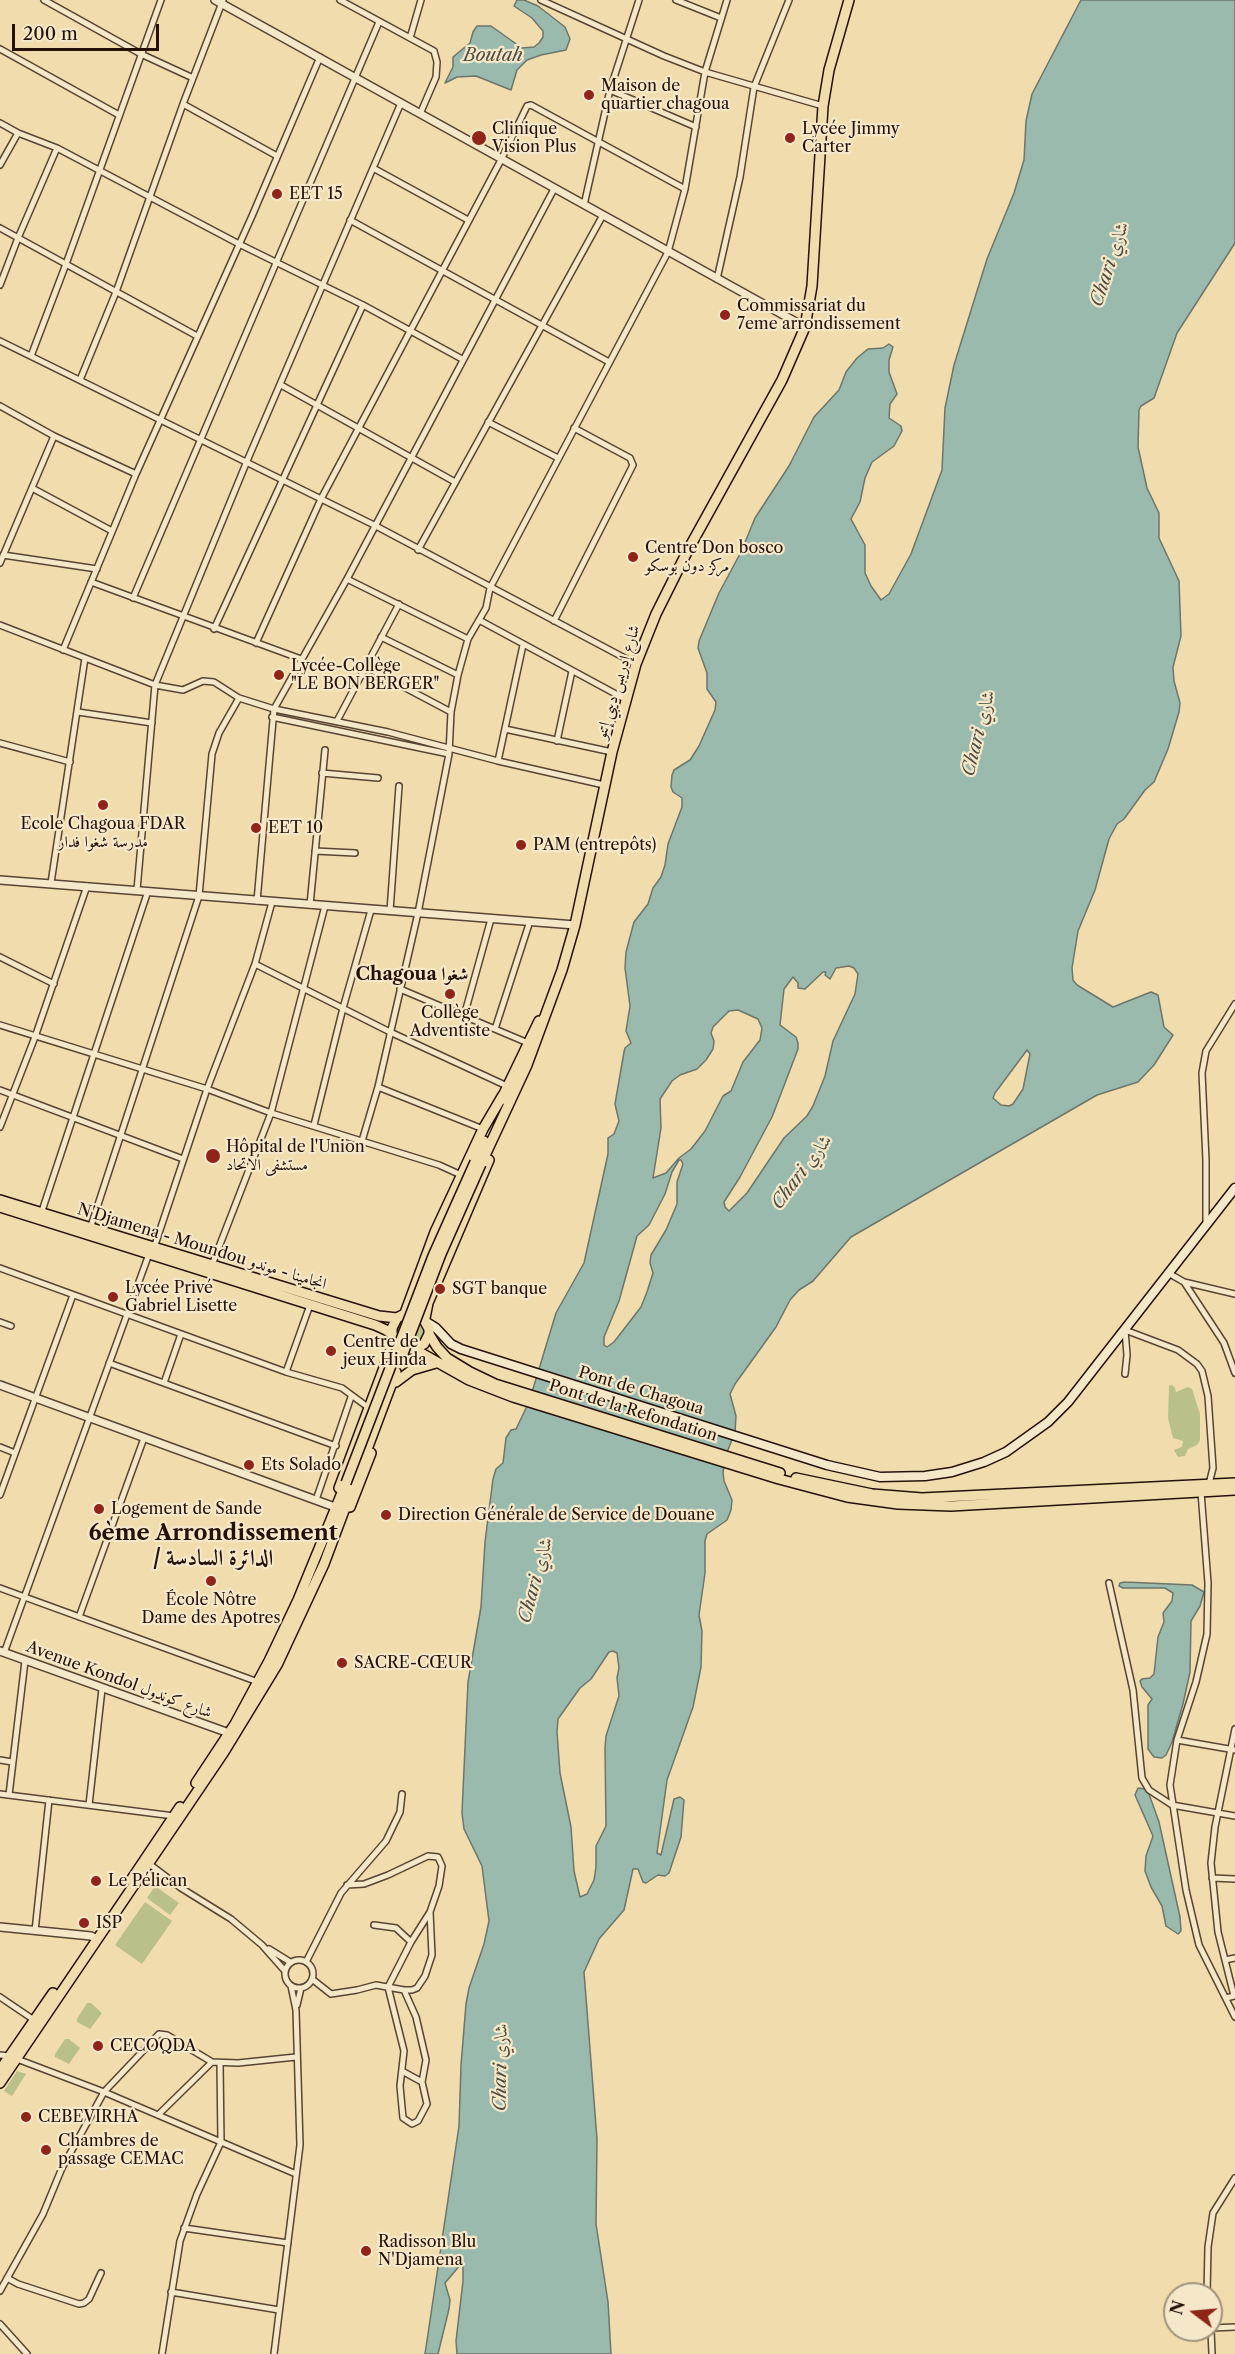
<!DOCTYPE html>
<meta charset="utf-8">
<style>
body{margin:0}
#map{position:relative;width:1235px;height:2354px;overflow:hidden;background:#f0dcac;font-family:"Libre Caslon Text",serif}
canvas{display:block}
.north{position:absolute;left:1163px;top:2282px;width:60px;height:60px;box-sizing:border-box;background:#f5e8c9;border:2px solid #a2927c;border-radius:50%;rotate:286deg;font-size:16px;font-weight:700;line-height:24px;text-align:center;color:#251109}
.north::after{content:'';display:block;margin:auto;width:21px;height:27px;background:#8f2418;clip-path:polygon(50% 0,100% 100%,50% 72%,0 100%)}
.scale{position:absolute;left:12px;top:24px;width:147px;height:27px;box-sizing:border-box;border:3px solid #251109;border-top:0;padding-left:8px;font-size:18px;line-height:21px;white-space:nowrap;color:#251109;-webkit-text-stroke:4px #f5e8c9;paint-order:stroke}
</style>
<div id="map">
<canvas width="1235" height="2354"></canvas>
<div class="north">N</div>
<div class="scale">200 m</div>
</div>
<script>
const ctx = document.querySelector('canvas').getContext('2d');
ctx.lineJoin = 'round';
function paint(path, color) { ctx.fillStyle = color; ctx.fill(path, 'evenodd'); }
const poly = rows => new Path2D(rows.map(r => 'M' + r).join(''));
function strokePath(path, color, width, dash) { ctx.strokeStyle = color; ctx.lineWidth = width; ctx.lineCap = dash ? 'butt' : 'round'; ctx.setLineDash(dash || []); ctx.stroke(path); }
function label(font, color, halo, rows, align = 'center') {
  ctx.font = font + ' "Libre Caslon Text",Amiri,serif'; ctx.lineWidth = 4.5; ctx.setLineDash([]); ctx.textBaseline = 'middle'; ctx.strokeStyle = halo; ctx.fillStyle = color; for (const [text, x, y, turn = 0] of rows) {
    ctx.save(); ctx.translate(x, y); ctx.rotate((+turn || 0) * Math.PI / 180); ctx.textAlign = isNaN(turn) ? turn : align; if (halo) ctx.strokeText(text, 0, 0); ctx.fillText(text, 0, 0); ctx.restore();
  }
}
paint(poly([
 [400,1319,419,1319,425,1328,425,1333,420,1342,411,1346,398,1341,394,1328],
 [1169,1385,1174,1386,1176,1392,1188,1387,1192,1389,1200,1414,1200,1440,1197,1445,1188,1449,1185,1456,1178,1457,1174,1450,1182,1447,1183,1441,1173,1438,1168,1418],
 [155,1886,179,1903,170,1915,147,1898],
 [145,1902,172,1921,142,1964,115,1945],
 [87,2003,91,2003,102,2013,90,2029,77,2022,77,2019],
 [65,2039,69,2039,80,2048,69,2064,55,2057,55,2054],
 [17,2071,26,2074,12,2096,4,2091]
]), '#bac089');
const water = poly([
 [517,0,524,0,538,6,565,27,570,39,566,50,541,55,527,60,517,70,511,90,476,76,457,77,445,83,453,67,453,57,470,43,473,32,477,26,491,26,522,48,534,47,539,43,543,37,543,31,532,18,514,6,517,0],
 [1081,0,1235,0,1235,243,1177,333,1154,398,1141,406,1139,410,1138,447,1147,488,1159,513,1159,538,1179,581,1181,636,1173,667,1174,681,1180,703,1179,712,1168,749,1154,782,1145,790,1124,819,1117,824,1109,839,1095,890,1078,931,1072,968,1073,980,1077,985,1113,1007,1151,992,1158,995,1164,1027,1173,1035,1154,1065,1138,1082,1097,1095,851,1237,813,1281,799,1290,790,1300,776,1327,735,1384,730,1394,736,1416,735,1432,726,1455,723,1472,724,1481,732,1500,731,1510,727,1520,707,1534,705,1541,705,1573,699,1615,702,1631,701,1667,693,1707,667,1780,657,1853,661,1855,674,1799,680,1797,684,1800,681,1837,669,1873,665,1876,658,1875,646,1883,643,1882,638,1869,633,1869,624,1910,599,1939,584,1972,597,2139,596,2224,608,2302,611,2354,457,2354,456,2341,463,2281,463,2265,461,2264,445,2283,450,2300,449,2309,438,2354,425,2354,459,2126,461,2065,466,2004,469,1988,484,1944,489,1921,482,1866,464,1829,462,1813,468,1682,481,1607,485,1542,493,1479,496,1469,503,1463,506,1438,511,1430,516,1429,529,1402,556,1313,584,1263,608,1154,608,1138,614,1134,619,1121,615,1104,624,1052,625,1048,631,1043,626,1031,630,1006,625,968,626,952,634,922,648,904,653,888,661,877,665,865,668,844,682,807,682,798,673,792,671,787,672,775,674,770,690,760,699,746,715,710,716,702,707,689,707,673,698,648,699,641,719,593,741,552,755,518,789,466,814,417,839,390,846,372,857,358,868,349,883,348,889,344,893,347,889,360,889,372,897,394,890,404,889,418,901,426,902,431,894,446,872,462,865,478,860,502,851,519,865,545,865,573,871,586,881,600,889,594,911,554,942,470,945,408,954,365,987,259,1014,193,1024,160,1026,121,1032,94,1081,0],
 [849,966,854,968,858,974,855,994,833,1041,825,1076,813,1106,807,1116,784,1138,747,1193,729,1211,725,1207,724,1202,740,1177,772,1117,798,1049,798,1043,796,1037,780,1025,784,989,793,977,798,983,798,988,805,989,823,972,826,972,825,975,830,979,836,968,849,966],
 [738,1010,758,1019,762,1028,760,1040,743,1062,731,1091,723,1096,705,1131,691,1149,679,1158,666,1173,653,1178,661,1128,660,1099,672,1081,680,1075,697,1069,706,1060,713,1049,714,1041,711,1033,713,1027,729,1011,738,1010],
 [1027,1050,1030,1054,1023,1089,1013,1104,1009,1106,1001,1105,993,1098,995,1093,1027,1050],
 [679,1160,681,1160,683,1164,677,1182,677,1204,666,1230,651,1255,650,1263,653,1273,647,1292,641,1307,631,1320,614,1342,607,1347,604,1345,604,1337,619,1301,637,1236,649,1225,665,1194,672,1172,679,1160],
 [613,1651,617,1653,619,1668,617,1678,619,1696,606,1736,605,1748,606,1826,596,1846,596,1867,594,1880,587,1894,580,1897,574,1871,571,1827,560,1773,557,1732,558,1719,580,1688,591,1679,609,1652,613,1651],
 [1125,1582,1192,1585,1204,1592,1200,1606,1191,1621,1190,1672,1183,1704,1172,1742,1166,1755,1162,1758,1154,1757,1148,1749,1148,1705,1152,1699,1142,1687,1140,1681,1142,1679,1150,1678,1154,1674,1158,1637,1164,1622,1163,1613,1172,1601,1173,1593,1165,1588,1123,1588,1119,1586,1120,1583,1125,1582],
 [1138,1788,1145,1789,1149,1794,1159,1822,1180,1917,1181,1931,1178,1934,1166,1926,1162,1906,1151,1887,1145,1871,1146,1856,1153,1836,1135,1795,1138,1788]
]);
paint(water, '#9bbaae');
strokePath(water, '#6c766c', 1.5);
const minor = poly([
 [44,0,141,54,193,78],
 [340,0,434,51,437,62,436,77,420,114],
 [541,0,664,56,705,72,823,106],
 [676,0,721,18],
 [410,38,421,0],
 [0,49,119,115],
 [610,90,696,127],
 [183,104,277,156],
 [0,123,18,133,57,148,239,244,363,305,462,359],
 [0,165,18,133],
 [373,168,468,220],
 [584,205,610,90,639,0],
 [350,220,609,362],
 [0,228,197,336],
 [717,279,740,177,754,87,789,0],
 [0,285,18,238,57,148],
 [0,341,374,525,636,664],
 [31,356,66,264,161,0],
 [80,380,116,292,183,104,223,0],
 [281,385,455,482],
 [0,406,54,436],
 [488,422,558,458],
 [32,488,112,531],
 [418,550,603,215],
 [3,555,97,569],
 [0,563,54,436,136,474],
 [347,579,468,639],
 [91,582,301,659],
 [133,598,379,22],
 [479,620,625,699],
 [554,621,633,465,630,458,574,428],
 [0,625,155,685,183,690,203,681,214,682,239,698,274,709,388,732,498,761,604,785],
 [214,629,363,305],
 [381,637,458,675],
 [256,643,321,499,501,160,527,106,531,105,685,189],
 [63,650,136,474,252,216,320,57],
 [366,667,451,712],
 [78,712,152,723],
 [272,717,449,754],
 [337,721,399,604],
 [505,729,612,752],
 [557,741,572,671],
 [0,743,70,762],
 [498,761,523,645],
 [322,773,378,778],
 [315,851,355,853],
 [51,883,85,658],
 [137,890,155,685,247,461,401,103],
 [257,901,274,709,347,579,554,189],
 [310,905,325,750],
 [390,911,399,786],
 [0,957,54,984],
 [255,964,390,1032,507,1086],
 [400,989,528,1043],
 [464,1016,491,919],
 [0,1025,207,1089,271,1113,439,1165,461,1175],
 [495,1029,530,921],
 [378,1087,483,1129],
 [0,1090,183,1159],
 [314,1125,343,1008,371,910],
 [0,1127,35,1037,87,886],
 [362,1141,378,1087,418,913,449,754,451,712,458,675,468,639,486,608,490,588,668,252,685,189,705,72,727,0],
 [41,1214,148,891],
 [1206,1224,1206,1160,1202,1073,1206,1051,1235,1004],
 [90,1229,199,896,212,754,219,733,239,698],
 [154,1248,207,1089,255,964,272,902],
 [212,1265,271,1113,325,906],
 [0,1268,286,1372,342,1388,369,1408],
 [1170,1274,1184,1282,1224,1343,1235,1373],
 [1184,1282,1235,1294],
 [0,1322,11,1326],
 [109,1363,336,1446],
 [286,1372,310,1305],
 [1125,1374,1127,1355,1125,1330,1178,1350,1197,1364,1202,1371,1208,1396,1213,1468,1209,1484],
 [164,1383,181,1334],
 [0,1447,15,1453],
 [1201,1492,1208,1583,1207,1634,1196,1682,1177,1740,1170,1785,1186,1890,1199,1945,1235,2017],
 [0,1495,73,1295],
 [316,1500,351,1397],
 [1109,1583,1133,1690,1142,1778,1149,1790,1172,1805,1235,1816],
 [0,1588,258,1682],
 [79,1617,144,1438],
 [4,1653,149,1254],
 [1177,1740,1235,1750],
 [0,1760,12,1762],
 [0,1794,174,1816],
 [9,1795,25,1661],
 [89,1805,102,1689],
 [148,1863,181,1888,231,1919,262,1945,285,1971],
 [1212,1878,1235,1879],
 [347,1885,364,1884,388,1875,428,1856,438,1857,442,1866,439,1886,430,1912,411,1942,388,1987,404,2051,400,2086,403,2118,412,2124,418,2121,427,2104,422,2082,426,2060,416,2017,404,1990],
 [374,1925,396,1928,411,1942],
 [35,1931,49,1800],
 [269,1949,290,1962],
 [1225,1960,1235,1958],
 '285 1974a14 14 0 1 1 28 0a14 14 0 1 1-28 0Z',
 [306,1962,341,1893,386,1841,400,1812,402,1794],
 [312,1979,331,1994,357,1990,376,1985,404,1990,412,1990,417,1988,425,1976,432,1955,430,1912],
 [0,1997,34,2020],
 [1226,1998,1234,1996,1218,1932,1211,1863,1215,1827,1235,1729],
 [297,2005,301,1988],
 [0,2055,9,2056,104,2092,296,2174],
 [402,2071,422,2082],
 [158,2115,212,2062],
 [184,2228,288,2243],
 [7,2278,18,2284,79,2304,84,2303,89,2299,101,2273],
 [0,2291,43,2214,62,2168,104,2092,159,2034,167,2035,212,2062,238,2063,296,2057],
 [171,2292,279,2310],
 [1207,2294,1208,2247,1213,2213,1235,2178],
 [0,2324,27,2354],
 [1211,2328,1235,2327],
 [1211,2330,1212,2354],
 [162,2354,180,2241,197,2194,221,2142,220,2063],
 [274,2354,300,2145,296,2010,291,1986]
]);
const tertiary = poly([
 [215,0,805,327],
 [0,880,575,925],
 [0,1385,332,1506],
 [0,1651,229,1733],
 [0,1927,91,1936,97,1939]
]);
const secondary = poly([
 [428,1323,436,1328,451,1344,461,1349,827,1465,880,1477,925,1476,952,1472,984,1462,1006,1452,1048,1422,1068,1402,1235,1188]
]);
const primary = poly([
 [501,1100,539,1021],
 [475,1162,484,1141],
 [481,1164,527,1065,562,970,575,925,612,752,636,664,656,614,688,550,782,380,805,327,812,286,823,106,829,70,849,0],
 [0,1200,379,1316,397,1318],
 [0,1207,375,1325,386,1330,392,1334,398,1345,406,1349,414,1349,424,1344,429,1334,429,1329,422,1316,408,1312,397,1318,392,1328,392,1334],
 [405,1313,435,1232,483,1129,503,1095],
 [425,1318,428,1303,489,1160],
 [429,1334,437,1347,447,1358,470,1372,495,1384,780,1473],
 [414,1349,469,1380,513,1397,779,1479,847,1497,898,1504,951,1506,1235,1490],
 [396,1382,412,1370,436,1363],
 [796,1478,872,1494,922,1498,1235,1483],
 [339,1488,394,1341],
 [350,1507,371,1453],
 [196,1783,235,1724,269,1661,298,1600,346,1483],
 [131,1880,180,1807],
 [0,2070,53,1993],
 [0,2083,224,1752,277,1665,324,1564,396,1372]
]);
strokePath(minor, '#584432', 8);
strokePath(tertiary, '#584432', 10);
strokePath(secondary, '#251109', 11);
strokePath(primary, '#251109', 12);
strokePath(minor, '#f5e8c9', 5);
strokePath(tertiary, '#f5e8c9', 7);
strokePath(secondary, '#f5e8c9', 8);
strokePath(primary, '#f0dcac', 9);
const primaryBridge = poly([
 [399,1364,441,1254,481,1164],
 [346,1483,433,1256,475,1162]
]);
strokePath(primaryBridge, '#251109', 12, []);
strokePath(primaryBridge, '#f0dcac', 9);
for (const [x, y, r, color] of [
 [589,95,6,"#8f2418"],
 [479,138,8,"#8f2418"],
 [790,138,6,"#8f2418"],
 [277,194,6,"#8f2418"],
 [725,315,6,"#8f2418"],
 [633,557,6,"#8f2418"],
 [279,675,6,"#8f2418"],
 [103,805,6,"#8f2418"],
 [256,828,6,"#8f2418"],
 [521,845,6,"#8f2418"],
 [450,994,6,"#8f2418"],
 [213,1156,8,"#8f2418"],
 [440,1289,6,"#8f2418"],
 [113,1297,6,"#8f2418"],
 [331,1351,6,"#8f2418"],
 [249,1465,6,"#8f2418"],
 [99,1509,6,"#8f2418"],
 [386,1515,6,"#8f2418"],
 [211,1581,6,"#8f2418"],
 [342,1663,6,"#8f2418"],
 [96,1881,6,"#8f2418"],
 [84,1923,6,"#8f2418"],
 [98,2046,6,"#8f2418"],
 [26,2117,6,"#8f2418"],
 [46,2150,6,"#8f2418"],
 [366,2251,6,"#8f2418"]
]) { const dot = new Path2D(); dot.arc(x, y, r, 0, 2 * Math.PI); ctx.fillStyle = color; ctx.fill(dot); strokePath(dot, '#f5e8c9', 2); }
label('16px', '#251109', '#f5e8c9', [
 ["Maison de",601,86],
 ["quartier chagoua",601,104],
 ["Clinique",492,129],
 ["Vision Plus",492,147],
 ["Lycée Jimmy",802,129],
 ["Carter",802,147],
 ["EET 15",289,194],
 ["Commissariat du",737,306],
 ["7eme arrondissement",737,324],
 ["Centre Don bosco",645,548],
 ["مركز دون بوسكو",645,566],
 ["Lycée-Collège",291,666],
 ["\"LE BON BERGER\"",291,684],
 ["Ecole Chagoua FDAR",103,824,"center"],
 ["مدرسة شغوا فدار",103,842,"center"],
 ["EET 10",268,828],
 ["PAM (entrepôts)",533,845],
 ["Collège",450,1013,"center"],
 ["Adventiste",450,1031,"center"],
 ["Hôpital de l'Union",226,1147],
 ["مستشفى الاتحاد",226,1165],
 ["Lycée Privé",125,1288],
 ["Gabriel Lisette",125,1306],
 ["SGT banque",452,1289],
 ["Centre de",343,1342],
 ["jeux Hinda",343,1360],
 ["Ets Solado",261,1465],
 ["Logement de Sande",111,1509],
 ["Direction Générale de Service de Douane",398,1515],
 ["École Nôtre",211,1600,"center"],
 ["Dame des Apotres",211,1618,"center"],
 ["SACRE-CŒUR",354,1663],
 ["Le Pélican",108,1881],
 ["ISP",96,1923],
 ["CECOQDA",110,2046],
 ["CEBEVIRHA",38,2117],
 ["Chambres de",58,2141],
 ["passage CEMAC",58,2159],
 ["Radisson Blu",378,2242],
 ["N'Djamena",378,2260]
], 'left');
label('16px', '#251109', '#f5e8c9', [
 ["شارع إدريس ديبي إتنو",618,682,-73],
 ["N'Djamena - Moundou انجامينا - موندو",202,1247,17],
 ["Pont de Chagoua",641,1391,17],
 ["Pont de la Refondation",633,1411,17],
 ["Avenue Kondol شارع كوندول",119,1680,20]
]);
label('italic 18px', '#4e4c43', '#f5e8c9', [
 ["Boutah",493,56],
 ["Chari شاري",1110,264,-72],
 ["Chari شاري",979,733,-76],
 ["Chari شاري",802,1172,-53],
 ["Chari شاري",536,1580,-75],
 ["Chari شاري",501,2067,-89]
]);
label('bold 18px', '#251109', '#f5e8c9', [
 ["Chagoua شغوا",412,975]
]);
label('bold 22px', '#251109', '#f5e8c9', [
 ["6ème Arrondissement",213,1534],
 ["/ الدائرة السادسة",213,1559]
]);
</script>
